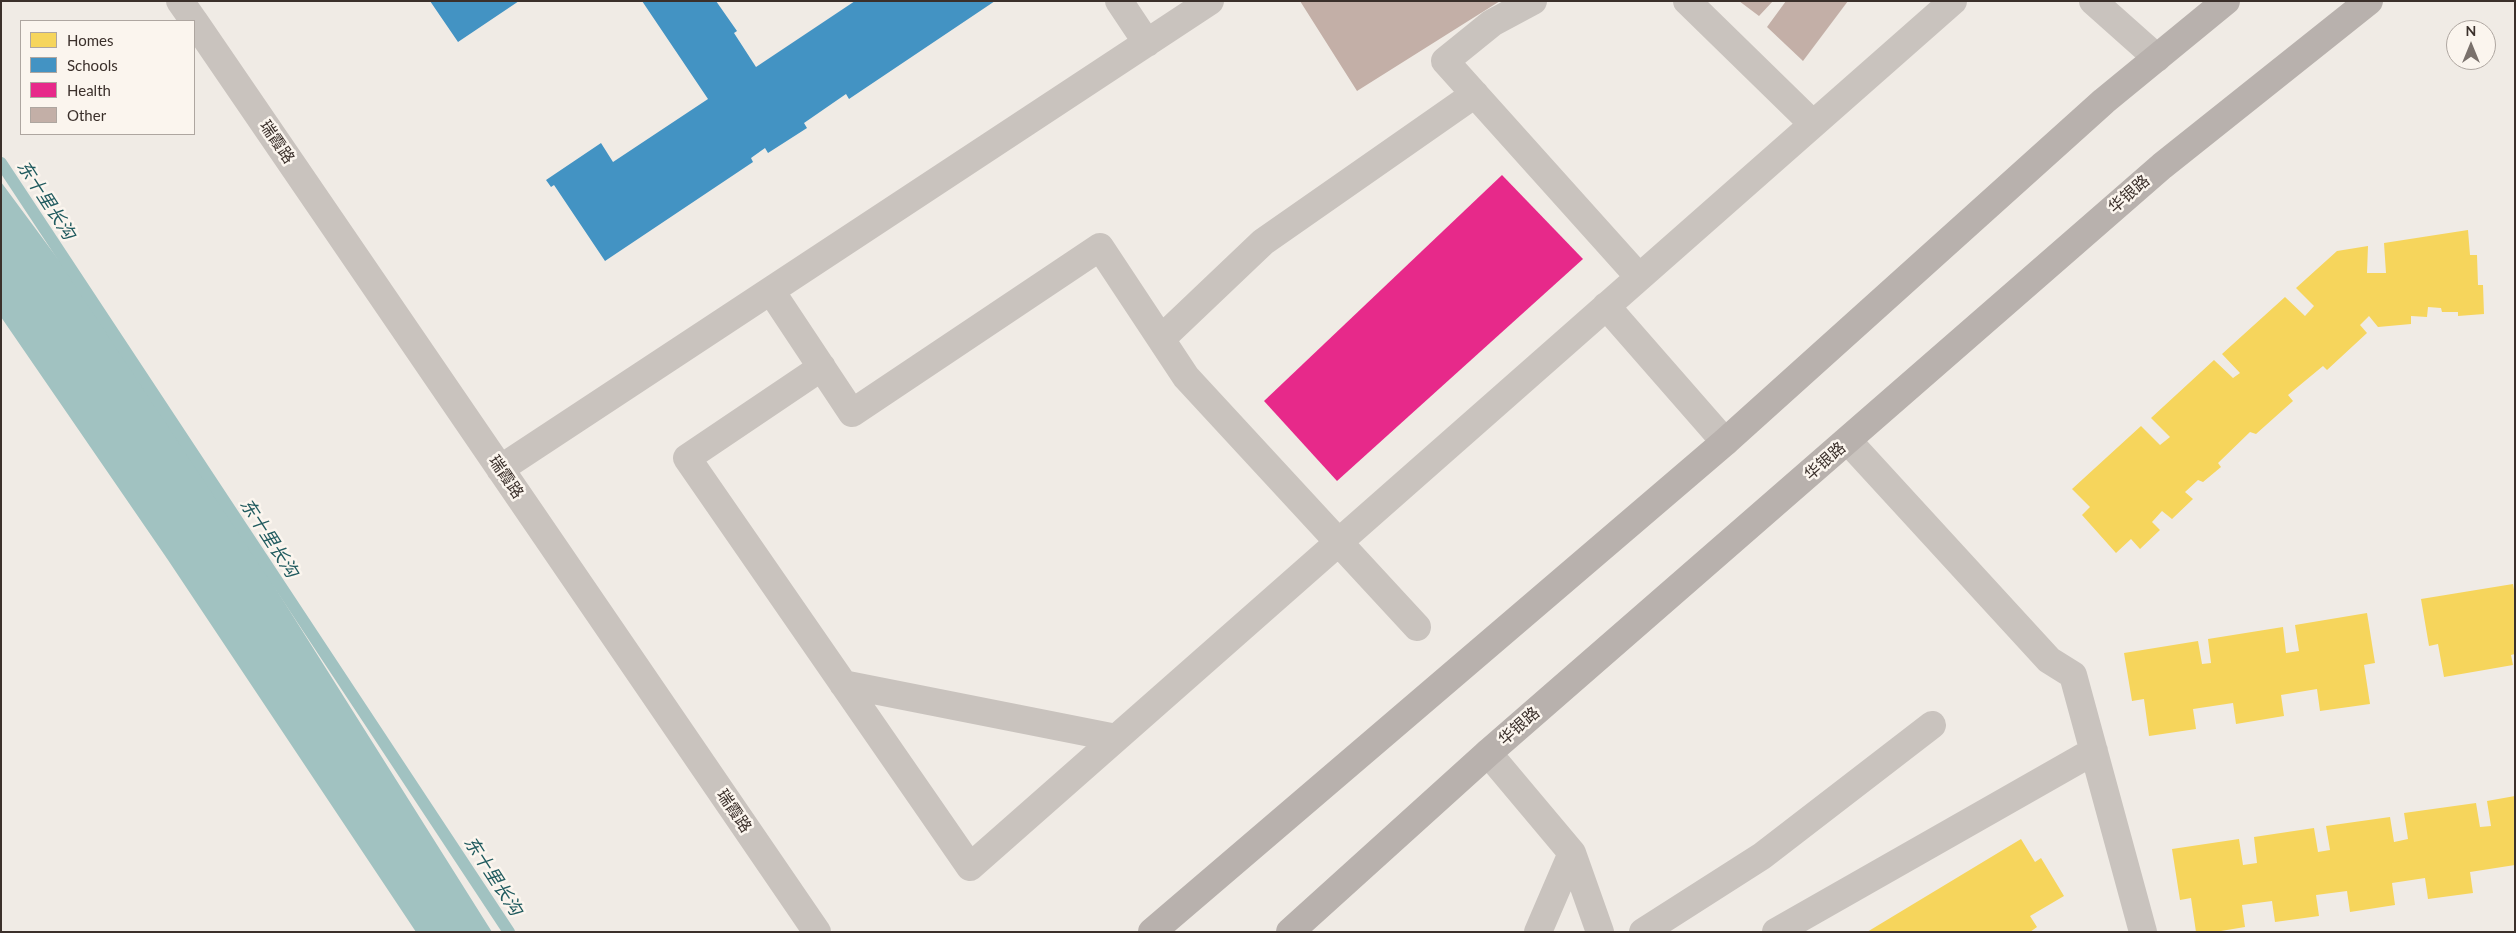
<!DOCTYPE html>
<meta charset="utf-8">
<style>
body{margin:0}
#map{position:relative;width:2516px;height:933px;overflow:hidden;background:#f0ebe5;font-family:Lato,sans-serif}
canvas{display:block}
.frame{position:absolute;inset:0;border:2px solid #3b302b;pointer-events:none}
.legend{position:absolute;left:20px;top:20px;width:175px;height:115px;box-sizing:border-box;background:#fbf5ee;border:1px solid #aea6a0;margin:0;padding:6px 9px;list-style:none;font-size:15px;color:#3b302b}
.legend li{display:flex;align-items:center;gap:10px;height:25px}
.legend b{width:25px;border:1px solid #aea6a0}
.north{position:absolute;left:2446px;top:20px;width:50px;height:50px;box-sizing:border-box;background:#fbf5ee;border:1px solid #aea6a0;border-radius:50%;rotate:0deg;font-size:14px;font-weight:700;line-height:20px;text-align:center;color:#3b302b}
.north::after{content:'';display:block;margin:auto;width:18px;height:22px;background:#7a716c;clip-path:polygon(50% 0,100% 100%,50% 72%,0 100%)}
</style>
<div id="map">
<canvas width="2516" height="933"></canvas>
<div class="frame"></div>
<ul class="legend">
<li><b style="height:14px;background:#f6d55c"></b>Homes</li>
<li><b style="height:14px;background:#4393c3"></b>Schools</li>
<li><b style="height:14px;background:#e7298a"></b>Health</li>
<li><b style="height:14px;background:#c3afa7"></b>Other</li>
</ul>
<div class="north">N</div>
</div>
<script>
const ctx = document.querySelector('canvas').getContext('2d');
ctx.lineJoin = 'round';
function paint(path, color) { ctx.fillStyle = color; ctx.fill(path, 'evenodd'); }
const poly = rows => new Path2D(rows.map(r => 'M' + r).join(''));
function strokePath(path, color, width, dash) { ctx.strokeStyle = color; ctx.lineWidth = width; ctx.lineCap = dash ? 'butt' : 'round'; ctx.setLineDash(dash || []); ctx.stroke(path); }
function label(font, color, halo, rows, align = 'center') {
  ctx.font = font + ' Lato,"Noto Sans SC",sans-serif'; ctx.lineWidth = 5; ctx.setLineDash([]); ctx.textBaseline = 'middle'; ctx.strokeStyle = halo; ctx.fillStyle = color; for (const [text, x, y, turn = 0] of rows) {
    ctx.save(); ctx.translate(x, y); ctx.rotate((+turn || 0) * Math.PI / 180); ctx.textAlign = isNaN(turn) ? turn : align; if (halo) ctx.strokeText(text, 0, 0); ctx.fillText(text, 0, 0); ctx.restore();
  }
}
paint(poly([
 [1,182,126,351,492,932,416,932,168,560,1,317]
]), '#a1c2c1');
paint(poly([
 [2468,230,2470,255,2477,255,2478,285,2483,285,2484,314,2458,316,2458,312,2442,312,2441,308,2428,307,2427,317,2411,316,2411,324,2378,327,2369,316,2360,325,2367,333,2327,370,2323,366,2288,395,2293,401,2256,434,2250,432,2218,463,2221,467,2203,482,2198,480,2185,492,2193,499,2172,519,2162,511,2152,522,2160,530,2140,549,2131,539,2116,553,2082,515,2090,507,2072,489,2141,426,2160,445,2170,437,2151,418,2214,360,2233,378,2240,373,2222,354,2285,297,2305,316,2314,306,2296,288,2337,251,2368,246,2367,273,2386,273,2384,243],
 [2513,584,2515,595,2515,654,2511,655,2513,665,2444,677,2438,644,2429,646,2421,599],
 [2367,613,2375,663,2364,665,2370,704,2320,711,2317,689,2281,695,2284,716,2236,724,2233,703,2193,709,2196,729,2149,736,2144,699,2132,701,2124,653,2198,641,2202,664,2211,663,2208,639,2283,627,2286,653,2299,651,2295,625],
 [2515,796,2515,865,2470,872,2473,893,2428,899,2425,878,2392,883,2395,905,2350,912,2347,891,2316,895,2319,916,2275,922,2272,901,2242,905,2245,927,2215,932,2196,932,2191,898,2180,900,2172,849,2239,839,2243,865,2257,863,2254,837,2314,828,2318,852,2330,850,2326,826,2390,817,2394,842,2408,839,2404,813,2476,803,2480,827,2491,826,2487,801],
 [2021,839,2035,862,2041,858,2064,896,2030,916,2037,927,2030,932,1867,932]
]), '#f6d55c');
paint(poly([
 [430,1,519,1,458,42],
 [642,1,716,1,737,31,734,33,756,67,855,1,995,1,849,99,846,94,804,123,807,128,768,153,765,148,751,158,753,162,605,261,554,185,551,187,546,180,601,143,613,162,708,99]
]), '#4393c3');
paint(poly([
 [1502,175,1583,259,1337,481,1264,401]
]), '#e7298a');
strokePath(poly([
 [1,163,509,932]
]), '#a1c2c1', 12);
paint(poly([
 [1300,1,1500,1,1357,91],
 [1739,1,1773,1,1759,16],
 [1786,1,1848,1,1803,61,1767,27]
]), '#c3afa7');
strokePath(poly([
 [180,1,194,21],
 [1119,1,1147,43],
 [1533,1,1492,23,1445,61,1639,277],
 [1687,1,1813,124],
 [2093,1,2157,58],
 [194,21,817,932],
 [771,291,852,413,1100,247,1186,377,1417,627],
 [1606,306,1725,442],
 [1161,339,1263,242,1475,94],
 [822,367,687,458,970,867,1953,1],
 [1848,441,2049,660,2073,675,2143,932],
 [500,469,1210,1],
 [843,684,1116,738],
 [1488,753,1572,853,1600,932],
 [1538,932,1572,853],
 [1643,932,1762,856,1932,725],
 [1776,932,2094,751]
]), '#c9c3be', 28);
strokePath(poly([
 [1152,932,1725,442,2104,101,2226,1],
 [1290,932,1488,753,2162,166,2369,1]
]), '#b8b1ad', 28);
label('16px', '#3b302b', '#fbf5ee', [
 ["瑞霞路",277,142,56],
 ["华银路",2129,194,-41],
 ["华银路",1825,461,-41],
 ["瑞霞路",506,477,56],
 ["华银路",1519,726,-41],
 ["瑞霞路",734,811,56]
]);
label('italic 18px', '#1f5a5e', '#fbf5ee', [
 ["东十里长沟",46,200,57],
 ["东十里长沟",269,538,57],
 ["东十里长沟",493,876,57]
]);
</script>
